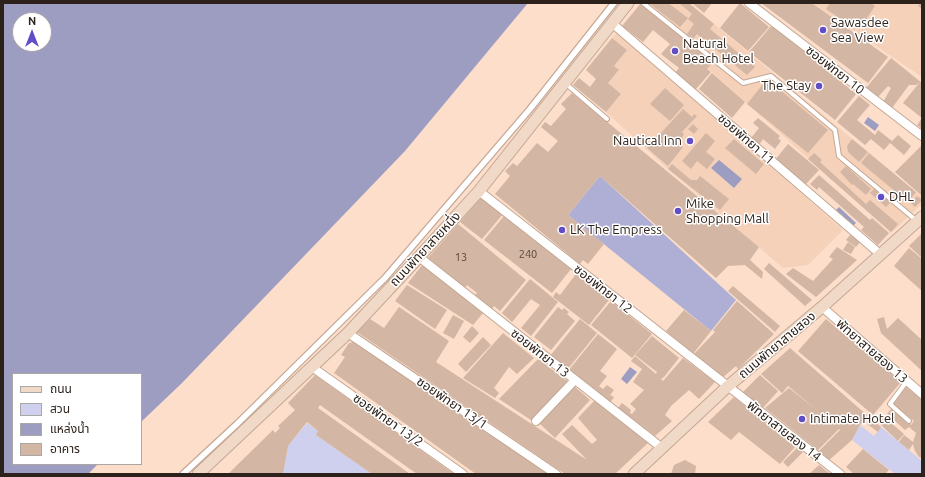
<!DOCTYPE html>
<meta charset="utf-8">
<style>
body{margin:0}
#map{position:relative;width:925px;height:477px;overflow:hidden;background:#fcdeca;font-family:Ubuntu,"Noto Sans Thai",sans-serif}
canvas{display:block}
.frame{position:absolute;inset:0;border:4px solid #2d221b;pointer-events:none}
.legend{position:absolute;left:12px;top:373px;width:130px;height:92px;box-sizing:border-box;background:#fff;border:1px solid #aba7a4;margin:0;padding:5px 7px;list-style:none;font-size:12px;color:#2d221b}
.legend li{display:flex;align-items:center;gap:8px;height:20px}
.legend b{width:20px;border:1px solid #aba7a4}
.north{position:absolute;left:12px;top:12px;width:40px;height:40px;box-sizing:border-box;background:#fff;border:1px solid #aba7a4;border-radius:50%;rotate:0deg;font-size:11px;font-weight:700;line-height:16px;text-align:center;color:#2d221b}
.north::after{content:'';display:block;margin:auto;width:14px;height:18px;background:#614ec6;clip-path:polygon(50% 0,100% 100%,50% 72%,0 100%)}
</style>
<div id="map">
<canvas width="925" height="477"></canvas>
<div class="frame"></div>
<ul class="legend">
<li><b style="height:5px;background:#f1d9c7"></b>ถนน</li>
<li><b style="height:11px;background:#cfcfee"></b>สวน</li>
<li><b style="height:11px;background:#9d9dc2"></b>แหล่งน้ำ</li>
<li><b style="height:11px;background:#d3b6a3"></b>อาคาร</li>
</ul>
<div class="north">N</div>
</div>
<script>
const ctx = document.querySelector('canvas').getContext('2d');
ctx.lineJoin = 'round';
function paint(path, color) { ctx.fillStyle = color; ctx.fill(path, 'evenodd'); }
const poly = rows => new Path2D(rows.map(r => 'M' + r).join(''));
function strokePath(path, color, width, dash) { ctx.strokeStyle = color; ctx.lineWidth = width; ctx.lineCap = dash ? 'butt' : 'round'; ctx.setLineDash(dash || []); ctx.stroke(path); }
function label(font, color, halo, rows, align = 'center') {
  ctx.font = font + ' Ubuntu,"Noto Sans Thai",sans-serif'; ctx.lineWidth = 3; ctx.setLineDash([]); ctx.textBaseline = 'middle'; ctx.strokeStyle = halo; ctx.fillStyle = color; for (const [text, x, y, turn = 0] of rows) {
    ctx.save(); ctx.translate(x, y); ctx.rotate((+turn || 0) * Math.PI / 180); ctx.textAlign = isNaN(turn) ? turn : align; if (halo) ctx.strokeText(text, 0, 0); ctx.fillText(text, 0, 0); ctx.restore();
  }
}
paint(poly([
 [641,3,689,3,922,197,922,204,891,233,711,71,636,10],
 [813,3,922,3,922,77,820,8],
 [618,31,843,230,808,265,783,268,668,169,606,112,621,94,608,83,619,71,614,66,627,50,612,38]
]), '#f6d1b9');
paint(poly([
 [307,423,318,431,316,435,372,474,283,474,288,446],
 [860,425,874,436,881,427,922,461,922,474,895,474,852,440]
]), '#cfcfee');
paint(poly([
 [600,176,736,300,711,331,568,215]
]), '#afafd5');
paint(poly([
 [3,3,528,3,405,151,182,383,141,422,141,374,13,374,13,464,98,464,88,474,3,474],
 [20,20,44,20,44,44,20,44],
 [868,117,879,125,875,131,864,123],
 [719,160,742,179,734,188,711,168],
 [839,207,856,223,853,226,836,210],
 [630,367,637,372,627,384,621,379]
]), '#9d9dc2');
paint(poly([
 [641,3,713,62,707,69,711,72,695,90,675,73,679,68,661,54,670,44,653,30,643,42,622,26],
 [649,3,668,3,688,18,680,27],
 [679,3,689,3,696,9,714,24,710,29,755,67,747,75,697,34,693,39,687,34,694,24,688,19,692,14],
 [692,3,712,3,704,13],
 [740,3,769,27,748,51,720,28],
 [761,3,812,3,888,57,868,83],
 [830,3,871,3,875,6,863,24,858,21,855,25,850,21,848,24,826,9],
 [920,3,922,3,922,9,918,6],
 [772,25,856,94,835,120,749,52],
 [612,38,627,50,614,66,619,70,608,83,621,94,606,112,573,85,579,78,590,87,596,79,586,70],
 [891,58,922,83,922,118,903,103,920,82,916,85,909,85,892,108,883,102,891,88,888,86,878,97,866,88],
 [712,73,745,102,732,118,699,89],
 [767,79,828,130,808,153,747,104],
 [665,88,684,105,670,121,650,104],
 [572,93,759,247,750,260,763,272,762,279,745,265,728,266,716,278,600,176,568,215,604,244,588,264,583,260,580,264,495,194,510,176,505,171,513,163,517,166,537,143,548,152,558,141,541,127,545,122,551,126,566,109,561,104],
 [859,96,870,105,857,120,875,135,878,130,892,141,898,135,911,146,904,155,890,143,884,150,871,139,865,145,837,122],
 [683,109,692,117,694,114,697,116,682,132,684,134,679,144,683,147,668,166,647,148],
 [758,118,780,136,778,138,781,141,775,149,763,139,759,145,751,138,759,128,753,123],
 [922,118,922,129,917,125],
 [693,124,698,129,694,134,688,129],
 [706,133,715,141,706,152,715,159,707,169,697,161,691,169,682,161],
 [734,139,764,164,756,174,725,148],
 [852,139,868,152,859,162,848,152,847,146],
 [788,144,819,170,805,185,775,160],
 [922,145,922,196,895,172],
 [814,153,822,160,820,162,866,204,870,200,898,224,891,232,808,159],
 [869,153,916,192,908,202,861,163],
 [672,164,691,180,697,180,700,176,729,199,720,210,668,169],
 [846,166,871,189,866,195,853,184,852,185,840,172],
 [819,175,870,220,872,218,889,233,878,245,861,230,864,227,819,187,817,190,810,184],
 [876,187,892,201,886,207,870,193],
 [482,196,503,214,482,239,460,222],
 [917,196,922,200,915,207,911,203],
 [504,216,571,269,552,293,484,240],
 [458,224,526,280,500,311,494,306,490,311,473,297,477,293,467,285,464,289,428,258],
 [922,233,922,258,909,246],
 [850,235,860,242,856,247,846,240],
 [848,242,855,247,851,254,843,250],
 [837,247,857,260,816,297,786,274,793,268,813,281,833,259,829,257],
 [909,248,922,259,922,291,894,266],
 [769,263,812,300,805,306,764,269],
 [423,264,484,312,473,325,408,283],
 [576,274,609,300,589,325,553,297,556,292,560,295],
 [530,279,558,302,531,336,521,328,540,305,531,299,512,322,502,313],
 [407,285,447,310,435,329,395,301],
 [733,286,780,326,775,332,728,291],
 [611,301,652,334,632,358,591,325],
 [737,301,774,334,738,369,736,366,721,379,693,355,715,332,713,330],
 [399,307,449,341,436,362,587,460,562,434,572,425,592,444,597,440,578,418,595,400,649,442,615,474,565,474,357,332,370,319,384,328],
 [558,307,562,310,564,308,569,312,567,314,575,321,551,350,534,337],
 [684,310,711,331,693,354,666,331],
 [453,315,464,321,454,339,443,333],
 [884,317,887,329,898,318,922,340,922,371,881,333,877,319],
 [580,319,597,333,567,370,550,356],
 [826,319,901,382,873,415,798,351],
 [472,326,479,333,470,343,463,337],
 [503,333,534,358,517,374,509,367,494,388,499,393,495,398,463,378],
 [598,334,617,349,600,371,607,376,599,386,603,389,607,385,614,390,610,395,614,397,610,403,568,371],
 [652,336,679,358,664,377,661,379,657,375,663,381,683,358,715,382,699,399,689,390,671,406,665,415,672,421,655,436,618,408,622,403,631,410,630,413,632,414,636,409,630,404,644,390,633,382,642,369,631,361,635,356,656,374,657,372,635,355],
 [483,337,491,345,466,372,458,364],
 [354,342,548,474,476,474,334,373,345,357,341,355,349,343],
 [790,348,868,416,860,425,852,440,828,461,821,454,819,455,817,453,840,430,839,429,818,450,765,408,789,388,818,411,788,386,782,393,761,374],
 [538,359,570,383,534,422,499,399],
 [315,375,454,474,417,474,320,405,318,408,410,474,372,474,316,435,318,431,307,422,288,446,283,474,228,474,273,430,275,433,280,428,278,426,295,410,288,403],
 [760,375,778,391,762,409,742,393],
 [574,386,590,400,555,438,538,422],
 [906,387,922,400,922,458,919,457,915,451,913,444,909,450,899,442,904,435,913,442,916,433,909,427,905,430,887,414,892,408,911,425,914,421,892,403],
 [734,397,795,447,780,464,739,432,731,440,708,422],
 [884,417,904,434,898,441,879,423],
 [871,419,881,427,878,432,867,424],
 [797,448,803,452,788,467,783,462],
 [863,449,889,470,885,474,854,474,846,467],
 [685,460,696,466,695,474,671,474,674,465],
 [819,465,830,474,809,474]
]), '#d3b6a3');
const service = poly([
 [643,3,743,83,771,76,835,130,839,156,917,221],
 [565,83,607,119],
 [907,381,890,404,909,421]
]);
const pedestrian = poly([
 [183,474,237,424,385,278,530,109,614,3]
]);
const minor = poly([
 [749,3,922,136],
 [613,24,880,254],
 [479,191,840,474],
 [419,257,662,448],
 [822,307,922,394],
 [348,333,556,474],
 [312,367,463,474],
 [536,421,574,381]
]);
const secondary = poly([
 [198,474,348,333,419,257,479,191,628,3],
 [634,474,727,387,822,307,922,217]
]);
strokePath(service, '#c4a794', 6);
strokePath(pedestrian, '#c4a794', 8);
strokePath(minor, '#c4a794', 10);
strokePath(secondary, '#c4a794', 13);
strokePath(service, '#fff', 4);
strokePath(pedestrian, '#fff', 5.5);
strokePath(minor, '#fff', 8);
strokePath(secondary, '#f1d9c7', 11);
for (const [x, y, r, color] of [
 [823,30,4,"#614ec6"],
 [675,51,4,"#614ec6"],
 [819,86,4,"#614ec6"],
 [690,141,4,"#614ec6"],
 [881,197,4,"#614ec6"],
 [678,211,4,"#614ec6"],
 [562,230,4,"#614ec6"],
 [802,419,4,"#614ec6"]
]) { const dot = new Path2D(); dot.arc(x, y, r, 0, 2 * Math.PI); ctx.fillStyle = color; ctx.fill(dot); strokePath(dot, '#fff', 1.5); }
label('11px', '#56473d', null, [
 ["240",528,254],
 ["13",461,257]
]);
label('13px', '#2d221b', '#fff', [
 ["Sawasdee",831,23],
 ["Sea View",831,38],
 ["Natural",683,44],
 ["Beach Hotel",683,59],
 ["The Stay",811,86,"right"],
 ["Nautical Inn",682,141,"right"],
 ["DHL",889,197],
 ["Mike",686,204],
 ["Shopping Mall",686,219],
 ["LK The Empress",570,230],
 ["Intimate Hotel",810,419]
], 'left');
label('13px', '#2d221b', '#fff', [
 ["ซอยพัทยา 10",835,70,38],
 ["ซอยพัทยา 11",746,139,41],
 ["ถนนพัทยาสายหนึ่ง",425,249,-47],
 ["ซอยพัทยา 12",603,289,38],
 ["ถนนพัทยาสายสอง",777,345,-40],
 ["พัทยาสายสอง 13",872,351,41],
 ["ซอยพัทยา 13",540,353,38],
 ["ซอยพัทยา 13/1",452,403,34],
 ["ซอยพัทยา 13/2",388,420,35],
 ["พัทยาสายสอง 14",784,431,38]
]);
</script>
